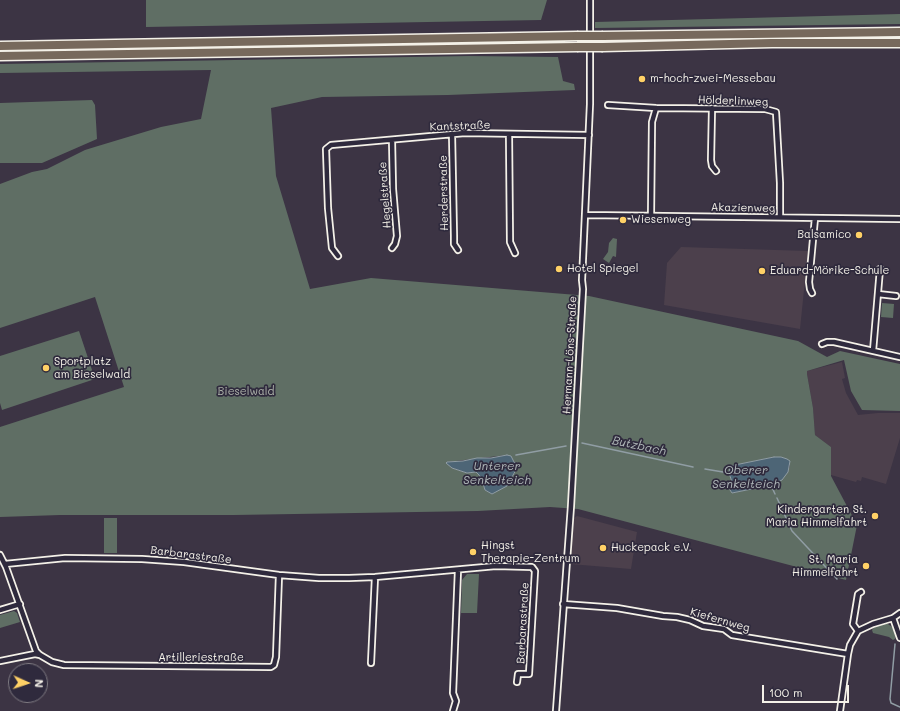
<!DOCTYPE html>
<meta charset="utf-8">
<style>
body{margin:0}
#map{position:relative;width:900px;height:711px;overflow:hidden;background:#3c3444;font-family:Mali,sans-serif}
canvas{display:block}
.north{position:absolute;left:8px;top:663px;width:40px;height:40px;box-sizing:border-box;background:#2f2a3d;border:1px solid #7e7a81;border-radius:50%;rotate:93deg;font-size:11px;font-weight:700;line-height:16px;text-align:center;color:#f4f1e8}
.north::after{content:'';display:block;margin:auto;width:14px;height:18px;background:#ffd166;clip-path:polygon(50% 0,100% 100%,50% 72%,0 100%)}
.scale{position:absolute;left:762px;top:685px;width:87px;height:18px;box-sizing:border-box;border:2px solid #f4f1e8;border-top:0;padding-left:5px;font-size:12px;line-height:14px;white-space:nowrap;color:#f4f1e8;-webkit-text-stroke:3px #2f2a3d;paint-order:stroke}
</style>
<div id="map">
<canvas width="900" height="711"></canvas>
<div class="north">N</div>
<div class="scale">100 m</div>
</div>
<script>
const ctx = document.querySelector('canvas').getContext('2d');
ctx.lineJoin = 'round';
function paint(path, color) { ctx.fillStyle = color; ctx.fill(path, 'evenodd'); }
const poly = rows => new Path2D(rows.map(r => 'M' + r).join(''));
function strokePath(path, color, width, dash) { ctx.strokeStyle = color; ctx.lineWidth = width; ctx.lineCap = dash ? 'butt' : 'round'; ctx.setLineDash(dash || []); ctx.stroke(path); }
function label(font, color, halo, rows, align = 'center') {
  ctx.font = font + ' Mali,sans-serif'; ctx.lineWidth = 3.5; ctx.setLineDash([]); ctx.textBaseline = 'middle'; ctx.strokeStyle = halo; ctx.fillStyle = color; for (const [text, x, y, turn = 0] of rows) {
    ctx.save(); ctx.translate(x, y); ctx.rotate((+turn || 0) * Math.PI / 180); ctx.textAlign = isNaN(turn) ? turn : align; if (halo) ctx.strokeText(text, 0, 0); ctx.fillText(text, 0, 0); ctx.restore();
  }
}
paint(poly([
 [681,247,808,251,800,329,664,305,667,263],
 [842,362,845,378,842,379,846,393,858,415,878,413,900,413,900,438,886,484,862,477,861,481,857,480,856,482,831,475,831,447,815,435,813,408,807,374,807,371],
 [577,516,637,532,631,569,570,564,574,518]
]), '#4c404c');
paint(poly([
 [146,0,547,0,541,20,146,27],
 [900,14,900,24,595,28,595,22],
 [469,56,558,57,563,81,574,84,575,90,448,95,322,97,271,108,276,176,310,289,371,278,589,296,798,341,827,357,840,351,900,364,900,411,862,410,851,391,844,360,807,371,807,374,813,408,815,435,831,447,831,476,857,525,846,580,578,509,550,507,478,511,234,515,60,515,0,517,0,427,124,387,95,297,0,328,0,184,32,172,47,169,85,150,98,146,161,127,201,119,211,70,0,73,0,64],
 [507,455,517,464,517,468,510,482,503,488,497,490,492,494,485,490,482,480,479,475,476,472,467,473,452,468,447,462],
 [774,457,781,457,790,465,788,472,772,485,732,493,730,490,732,482,729,473,730,466],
 [92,100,95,105,97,139,42,163,0,163,0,103],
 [613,238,617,239,616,257,613,256,609,263,603,259,608,252,609,243],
 [882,303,894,304,893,318,881,317],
 [79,331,95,379,2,410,0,403,0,356],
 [104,518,117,518,117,553,104,553],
 [467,574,479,574,477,613,461,613,462,580],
 [14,611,17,613,20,622,0,628,0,615],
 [883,623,888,624,892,627,896,636,895,639,893,640,889,637,873,633,872,630,875,626]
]), '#5f6e64');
const water = poly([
 [507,455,511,456,514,462,517,464,517,468,507,486,492,494,485,490,482,480,479,475,476,472,467,473,452,468,446,463,447,462,463,461,477,458,491,458,507,455],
 [774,457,781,457,787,459,790,461,788,472,782,480,771,485,732,493,730,490,732,482,729,473,730,466,774,457]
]);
paint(water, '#4d6576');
strokePath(water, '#909da4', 1);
strokePath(poly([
 [582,443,693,467],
 [516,455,566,446],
 [705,469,729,473],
 [771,485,775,494],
 [777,498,792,531,837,579],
 [895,644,890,699,891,703,900,707]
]), '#909da4', 1.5);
const minor = poly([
 [608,105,656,108,765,109,776,112,780,183,780,217],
 [712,108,711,160,712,166,716,171],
 [452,134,454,236,454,244,458,250],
 [509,134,510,242,515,253],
 [392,140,393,189,397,236,395,244,392,248],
 [586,215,900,219],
 [651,216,652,122,656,108],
 [338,256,332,248,328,208,326,149,331,145,465,133,589,135],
 [812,293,810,289,809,282,815,218],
 [878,294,896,296],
 [822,344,827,342,834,342,900,357],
 [873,351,880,269],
 [0,555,6,567,36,651,40,655,52,662,64,665,271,667,274,665,276,657,279,575],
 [5,564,65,558,142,559,184,562,279,575,319,578,349,578,375,577,496,566,532,567,535,571,529,674,518,674,517,682],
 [563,604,617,608,663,616,677,617,690,620,703,626,724,629,732,635,848,654],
 [0,610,20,604],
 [893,618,900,638],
 [858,631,873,624,893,618,900,613],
 [0,661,35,654,40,655],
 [371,663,375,577],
 [453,711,456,701,453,693,458,570],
 [556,711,571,506,583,289,582,280,590,104,590,0],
 [840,711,848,654,850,645,858,631,853,624,858,594,861,592]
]);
const motorway = poly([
 [603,36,900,32],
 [0,46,577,36],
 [603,47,772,43,900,43],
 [0,56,577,47]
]);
strokePath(minor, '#f4f1e8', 8);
strokePath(motorway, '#f4f1e8', 11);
strokePath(minor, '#2f2a3d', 4.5);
strokePath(motorway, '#77695c', 8);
const motorwayBridge = poly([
 [577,36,603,36],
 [577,47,603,47]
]);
strokePath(motorwayBridge, '#f4f1e8', 11, []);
strokePath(motorwayBridge, '#77695c', 8);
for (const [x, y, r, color] of [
 [642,79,4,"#ffd166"],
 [623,220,4,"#ffd166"],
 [859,235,4,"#ffd166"],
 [559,269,4,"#ffd166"],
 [762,271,4,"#ffd166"],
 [46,368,4,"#ffd166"],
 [875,516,4,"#ffd166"],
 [603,548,4,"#ffd166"],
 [473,552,4,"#ffd166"],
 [866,566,4,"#ffd166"]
]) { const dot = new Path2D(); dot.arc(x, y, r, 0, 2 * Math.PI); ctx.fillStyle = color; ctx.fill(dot); strokePath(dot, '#2f2a3d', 1.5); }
label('11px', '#f4f1e8', '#2f2a3d', [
 ["m-hoch-zwei-Messebau",650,79],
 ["Wiesenweg",631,220],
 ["Balsamico",851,235,"right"],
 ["Hotel Spiegel",567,269],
 ["Eduard-Mörike-Schule",770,271],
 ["Sportplatz",54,362],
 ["am Bieselwald",54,375],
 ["Kindergarten St.",867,510,"right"],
 ["Maria Himmelfahrt",867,523,"right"],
 ["Hingst",481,546],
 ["Therapie-Zentrum",481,559],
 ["Huckepack e.V.",611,548],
 ["St. Maria",858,560,"right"],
 ["Himmelfahrt",858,573,"right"]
], 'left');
label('11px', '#f4f1e8', '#2f2a3d', [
 ["Hölderlinweg",733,101,2],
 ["Kantstraße",460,126,-2],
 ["Herderstraße",444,193,-91],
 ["Hegelstraße",385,195,-94],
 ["Akazienweg",743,208,1],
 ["Hermann-Löns-Straße",570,355,-87],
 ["Barbarastraße",191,555,7],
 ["Kiefernweg",720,620,16],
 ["Barbarastraße",523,623,-87],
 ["Artilleriestraße",201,658]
]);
label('11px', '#b1b6ad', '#2f2a3d', [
 ["Bieselwald",246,392]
]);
label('italic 12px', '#b1b9ba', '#2f2a3d', [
 ["Butzbach",639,446,12],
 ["Unterer",497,466],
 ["Senkelteich",497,480],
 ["Oberer",746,470],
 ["Senkelteich",746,484]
]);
</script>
